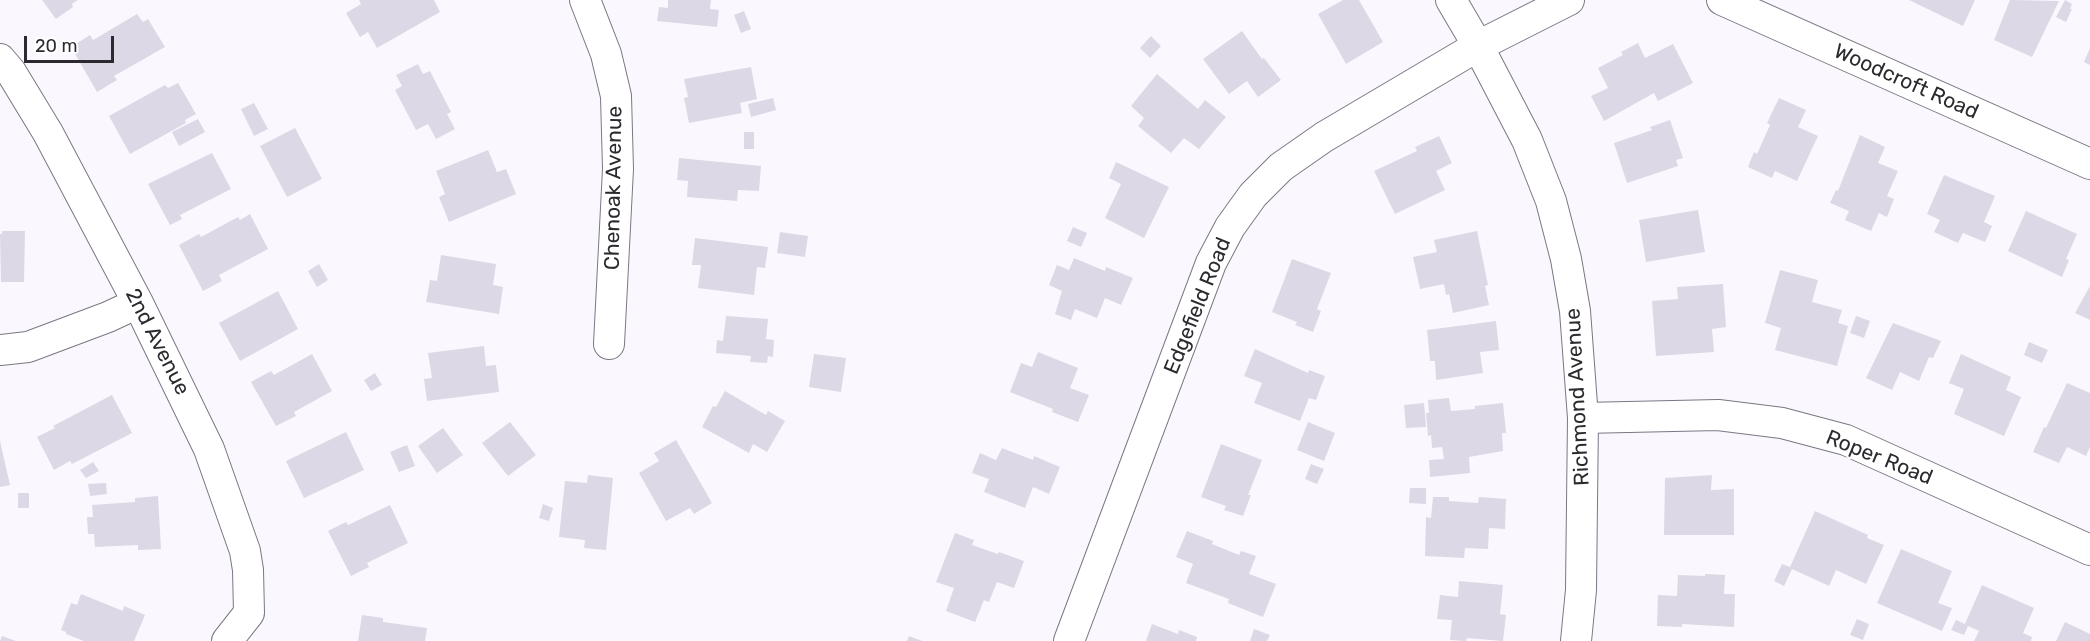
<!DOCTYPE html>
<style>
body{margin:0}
#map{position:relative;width:2090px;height:641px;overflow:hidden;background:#faf8fe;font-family:Rubik,sans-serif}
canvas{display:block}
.scale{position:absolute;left:24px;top:36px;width:90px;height:27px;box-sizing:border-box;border:3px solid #2c2a2f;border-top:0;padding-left:8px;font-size:18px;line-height:21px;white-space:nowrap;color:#2c2a2f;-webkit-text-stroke:4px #fff;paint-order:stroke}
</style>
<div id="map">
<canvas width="2090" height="641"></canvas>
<div class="scale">20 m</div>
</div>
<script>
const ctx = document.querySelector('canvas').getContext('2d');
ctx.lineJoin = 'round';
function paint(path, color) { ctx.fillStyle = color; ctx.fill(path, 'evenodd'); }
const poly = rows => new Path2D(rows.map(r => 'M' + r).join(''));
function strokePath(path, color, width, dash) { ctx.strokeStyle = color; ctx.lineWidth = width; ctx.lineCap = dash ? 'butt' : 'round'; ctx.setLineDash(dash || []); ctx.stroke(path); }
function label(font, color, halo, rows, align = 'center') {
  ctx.font = font + ' Rubik,sans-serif'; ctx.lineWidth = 4.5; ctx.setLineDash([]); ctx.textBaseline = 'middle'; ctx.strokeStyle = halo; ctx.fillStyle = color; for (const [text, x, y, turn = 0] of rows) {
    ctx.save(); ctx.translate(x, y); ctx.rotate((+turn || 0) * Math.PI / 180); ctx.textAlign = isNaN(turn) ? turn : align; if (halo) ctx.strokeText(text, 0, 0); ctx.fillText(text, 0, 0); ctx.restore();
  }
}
paint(poly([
 [42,0,78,0,72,4,73,7,56,19],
 [359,0,434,0,440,12,377,48,368,32,360,37,346,13,361,4],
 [668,0,711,0,710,9,719,10,717,27,657,21,659,7,668,8],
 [1343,0,1359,0,1383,42,1346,64,1318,14],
 [1909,0,1975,0,1963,26],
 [2010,0,2059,1,2032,57,1994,40],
 [2065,0,2072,4,2070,9,2072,9,2066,22,2056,17],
 [744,11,751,29,741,33,734,15],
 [137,14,143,22,148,19,165,47,114,76,117,80,97,92,71,47,90,35,93,40],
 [1242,31,1262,59,1264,58,1281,80,1258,97,1247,81,1229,94,1203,59],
 [1151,36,1161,46,1150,58,1140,48],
 [1638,43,1645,58,1673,44,1693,83,1658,101,1654,93,1604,121,1591,96,1608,88,1598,68,1623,55,1621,52],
 [2090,48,2090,65,2084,62],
 [418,64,423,74,430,71,451,112,447,114,455,129,436,139,428,124,416,130,395,90,402,86,396,75],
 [751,67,757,99,740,103,742,113,689,123,684,98,688,97,684,79],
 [1157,74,1198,109,1205,100,1226,117,1199,149,1184,138,1171,153,1138,126,1144,118,1131,106],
 [178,83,196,114,185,120,186,123,130,154,109,116,165,85,168,88],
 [773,98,776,110,751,117,748,104],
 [1779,98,1806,110,1798,127,1818,136,1797,181,1775,171,1772,178,1748,167,1754,152,1757,154,1770,125,1767,123],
 [254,103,268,129,254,136,241,109],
 [198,119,205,132,179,146,172,132],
 [1670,120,1683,158,1676,160,1678,166,1627,183,1614,143,1652,130,1650,127],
 [295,128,322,179,287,197,260,146],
 [744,132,754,132,754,149,744,149],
 [1860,135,1885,147,1878,163,1898,171,1887,196,1894,199,1887,217,1879,213,1871,231,1845,220,1849,211,1830,203,1836,190,1838,191],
 [1439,136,1452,163,1436,171,1445,190,1395,214,1374,171,1417,151,1415,147],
 [488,150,497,172,506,169,516,194,449,222,439,197,445,194,436,171],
 [212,153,231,189,180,215,182,219,170,225,148,184],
 [679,158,761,166,759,191,738,190,737,201,687,197,688,181,677,180],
 [1116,162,1169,187,1144,238,1105,218,1121,184,1109,178],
 [1944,175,1995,196,1984,222,1992,226,1985,242,1963,233,1958,243,1934,232,1940,220,1927,214],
 [1698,210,1705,252,1646,262,1639,220],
 [2026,211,2077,234,2066,259,2069,260,2062,277,2008,251],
 [250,214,268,249,219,275,222,281,203,291,179,245,199,234,201,237,238,217,240,220],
 [1073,227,1087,233,1081,247,1067,241],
 [2,231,25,231,24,282,1,282,0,234,2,234],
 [1477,231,1488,285,1485,286,1489,305,1453,313,1449,294,1446,295,1444,284,1420,289,1413,257,1437,252,1434,240],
 [780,232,808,236,805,257,777,253],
 [695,238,768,247,765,268,757,267,754,295,698,288,701,265,692,265],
 [441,255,496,264,493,285,503,287,499,314,426,302,430,280,437,281],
 [1074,258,1105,271,1106,267,1133,278,1121,305,1105,298,1097,318,1075,309,1071,320,1055,314,1062,291,1049,285,1057,265,1069,270],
 [1292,259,1331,273,1317,309,1321,311,1313,332,1295,325,1297,322,1272,312],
 [319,264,328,280,317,287,308,271],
 [1780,270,1818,280,1812,302,1842,310,1838,323,1848,326,1837,366,1775,350,1781,328,1765,323],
 [1723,284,1726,327,1712,329,1714,352,1656,356,1652,301,1678,299,1677,287],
 [2090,286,2090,320,2075,313],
 [278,291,298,329,240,361,219,323],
 [726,316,768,319,766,339,774,340,773,357,768,356,767,363,750,362,751,356,716,353,717,340,723,341],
 [1856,316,1870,321,1864,338,1850,333],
 [1496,321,1499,350,1480,352,1483,373,1436,380,1435,361,1430,361,1427,330],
 [1893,323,1941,341,1933,358,1929,357,1919,381,1900,372,1892,390,1866,378],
 [2029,342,2048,350,2042,363,2024,355],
 [484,346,486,366,496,365,499,392,427,401,424,379,432,378,428,353],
 [1255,349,1308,373,1309,370,1325,376,1316,400,1309,398,1300,421,1254,403,1262,383,1244,376],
 [1038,352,1078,368,1070,388,1089,395,1078,422,1052,412,1053,409,1010,392,1021,363,1032,367],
 [312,354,332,391,294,412,296,416,276,426,251,382,271,371,274,375],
 [814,354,846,358,841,392,809,387],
 [1961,354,2011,377,2006,390,2021,397,2004,436,1954,414,1964,389,1949,383],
 [375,373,382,385,371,391,364,380],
 [2067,383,2090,393,2090,447,2086,456,2067,447,2059,463,2033,452,2044,427,2046,428],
 [725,391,766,415,768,411,785,421,767,452,753,444,749,453,702,427,713,406,716,407],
 [112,395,132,433,72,464,70,461,54,470,37,437,55,428,53,426],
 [1449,398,1451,411,1475,409,1475,406,1503,403,1506,433,1502,433,1503,451,1469,457,1470,473,1430,477,1429,460,1444,459,1442,447,1432,448,1431,435,1428,436,1426,413,1429,413,1428,400],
 [1424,403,1426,427,1406,428,1404,405],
 [510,422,536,455,508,476,482,443],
 [1308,422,1335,433,1324,461,1297,450],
 [443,428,463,455,437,473,418,446],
 [346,432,364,470,304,498,286,461],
 [676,440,712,503,694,514,690,508,666,521,639,473,659,461,654,453],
 [0,441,10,485,0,487],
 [1221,444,1262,460,1248,495,1251,495,1243,516,1224,510,1226,506,1201,497],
 [407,445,415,466,399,472,390,452],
 [1002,448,1033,460,1034,456,1060,467,1049,494,1033,487,1025,508,984,492,989,479,972,473,980,453,996,460],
 [93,462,99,471,86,478,80,470],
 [1311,464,1324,469,1317,484,1305,479],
 [588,475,613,478,606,550,584,548,585,540,559,537,565,481,587,483],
 [1712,475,1711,490,1734,489,1734,535,1664,535,1665,478],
 [106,483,107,494,90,496,88,484],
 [1410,488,1426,488,1426,504,1409,503],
 [18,493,29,493,29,508,18,508],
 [158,496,161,549,138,550,138,545,95,547,94,534,88,534,87,517,93,517,92,505,135,502,135,498],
 [1433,497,1449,497,1449,501,1478,503,1479,497,1506,499,1505,529,1489,528,1488,549,1465,548,1464,558,1425,556,1426,517,1431,518],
 [543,504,553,508,549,521,539,518],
 [390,505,408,543,367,563,369,567,351,576,328,531,346,522,348,525],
 [1815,511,1868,535,1867,538,1884,545,1866,584,1836,570,1829,586,1792,569,1784,586,1774,581,1782,564,1790,567],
 [1187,531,1213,541,1212,544,1239,555,1241,551,1256,556,1249,574,1276,584,1263,617,1228,603,1229,599,1186,583,1193,564,1176,557],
 [955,533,974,540,972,545,998,554,999,552,1024,561,1014,588,997,582,989,602,984,600,975,622,946,611,954,588,936,582],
 [1901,549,1952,571,1938,603,1952,608,1942,631,1877,603],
 [1705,574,1725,575,1724,594,1735,594,1734,627,1682,624,1682,627,1657,626,1658,595,1677,596,1678,575,1705,576],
 [1459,581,1503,585,1500,614,1506,615,1503,641,1467,638,1466,641,1450,640,1452,620,1437,619,1440,595,1458,597],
 [1982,585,2034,608,2023,633,2032,637,2031,641,1974,641,1979,631,1968,626,1964,635,1951,630,1956,620,1965,624],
 [81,594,123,611,124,606,145,615,134,641,84,641,66,634,66,632,61,630,71,603,77,605],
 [362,615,383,618,383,622,427,628,425,641,358,641],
 [1857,619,1869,624,1863,640,1850,635],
 [2065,622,2090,634,2090,641,2056,641],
 [1152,624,1178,634,1179,630,1197,637,1196,641,1146,641],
 [1254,629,1270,635,1267,641,1250,641],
 [2,636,16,641,0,641],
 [909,636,922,641,907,641]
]), '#dcd8e5');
const minor = poly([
 [585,0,606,54,616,96,618,169,609,344],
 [1451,0,1478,46,1527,140,1551,201,1566,259,1575,311,1583,418,1581,590,1576,641],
 [1722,0,2090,164],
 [0,59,11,72,48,133,138,303,209,449,245,551,248,570,249,613,227,641],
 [0,350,28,347,108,317,138,303],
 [1583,418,1718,415,1782,423,1846,440,2090,550],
 [1069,641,1211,263,1230,227,1253,195,1281,167,1324,137,1478,46,1569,0]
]);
strokePath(minor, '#7b7783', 32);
strokePath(minor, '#fff', 30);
label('21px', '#2c2a2f', '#fff', [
 ["Woodcroft Road",1906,82,24],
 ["Chenoak Avenue",614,188,-89],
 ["Edgefield Road",1198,306,-68],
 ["2nd Avenue",157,342,63],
 ["Richmond Avenue",1578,397,-93],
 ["Roper Road",1879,458,22]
]);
</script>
